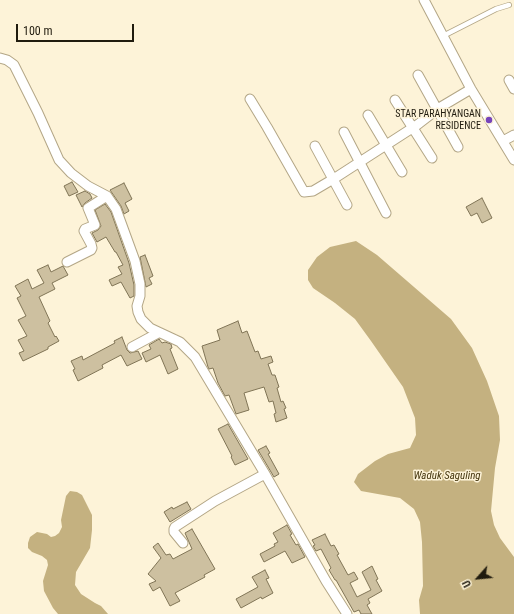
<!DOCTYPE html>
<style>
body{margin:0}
#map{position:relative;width:514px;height:614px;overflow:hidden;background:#fdf3d8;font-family:"Roboto Condensed",sans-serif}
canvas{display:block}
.north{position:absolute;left:458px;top:558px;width:40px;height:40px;-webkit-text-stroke:3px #fdf3d8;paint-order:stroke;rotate:243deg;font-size:11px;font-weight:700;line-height:16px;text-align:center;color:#201b0e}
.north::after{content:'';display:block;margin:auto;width:14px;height:18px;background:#201b0e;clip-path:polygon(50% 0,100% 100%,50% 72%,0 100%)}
.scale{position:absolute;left:16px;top:24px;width:118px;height:18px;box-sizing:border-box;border:2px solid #201b0e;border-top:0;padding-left:5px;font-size:12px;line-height:14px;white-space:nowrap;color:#201b0e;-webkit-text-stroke:3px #fdf3d8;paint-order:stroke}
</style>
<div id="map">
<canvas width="514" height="614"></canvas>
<div class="north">U</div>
<div class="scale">100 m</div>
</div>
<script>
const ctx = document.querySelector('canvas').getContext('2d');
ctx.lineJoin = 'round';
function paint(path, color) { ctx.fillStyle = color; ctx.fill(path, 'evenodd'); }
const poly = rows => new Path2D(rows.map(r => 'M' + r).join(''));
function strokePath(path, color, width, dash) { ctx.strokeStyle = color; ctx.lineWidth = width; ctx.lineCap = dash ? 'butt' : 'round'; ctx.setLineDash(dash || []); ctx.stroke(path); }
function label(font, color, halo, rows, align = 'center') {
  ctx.font = font + ' "Roboto Condensed",sans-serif'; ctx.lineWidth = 3; ctx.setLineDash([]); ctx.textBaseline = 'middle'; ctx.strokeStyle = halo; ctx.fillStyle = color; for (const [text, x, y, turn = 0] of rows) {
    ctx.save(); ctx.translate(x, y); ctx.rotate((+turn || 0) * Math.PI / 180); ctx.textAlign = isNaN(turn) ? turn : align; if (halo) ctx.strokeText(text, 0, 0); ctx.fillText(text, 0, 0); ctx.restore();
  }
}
paint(poly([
 [356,241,377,255,451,319,472,348,487,381,499,416,500,440,495,468,491,511,494,525,500,538,514,557,514,614,420,614,419,600,423,586,422,542,420,522,414,509,400,498,361,491,354,482,358,474,375,461,388,454,410,448,416,435,415,418,403,387,371,341,355,319,335,303,313,288,308,280,308,270,317,257,330,247],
 [70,491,77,492,82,495,92,515,92,530,90,548,76,572,75,585,81,594,95,603,101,606,108,614,58,614,53,608,44,591,43,581,48,565,47,560,42,556,32,552,28,548,28,543,30,537,37,532,47,534,51,537,55,536,59,533,62,527,61,520,66,496]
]), '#c4b180');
const building = poly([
 [72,182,78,192,69,196,64,186,72,182],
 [124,183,132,199,125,203,129,211,124,214,121,206,110,190,124,183],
 [85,191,90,194,92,198,85,203,82,207,76,195,85,191],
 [482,198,492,218,482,223,477,213,471,216,466,207,482,198],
 [105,204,111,212,129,263,134,285,134,296,130,298,121,282,112,286,109,280,122,274,118,267,123,265,116,252,115,252,106,237,97,242,92,233,98,230,101,226,95,210,105,204],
 [145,255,153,276,149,278,152,284,146,287,140,257,145,255],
 [48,265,51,272,63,266,68,275,52,283,55,289,39,297,50,321,48,323,55,337,56,336,59,341,48,347,48,349,23,361,19,353,24,351,18,340,27,336,18,320,26,316,17,298,21,296,15,286,28,279,32,289,44,283,37,270,48,265],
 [238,321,242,333,247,331,255,352,258,351,261,359,271,356,273,362,268,364,272,375,275,375,279,387,277,388,281,402,283,401,286,408,284,409,287,418,276,422,274,414,276,413,273,401,269,402,264,387,244,393,249,410,236,414,229,395,225,396,218,383,213,368,209,369,208,367,202,346,220,340,217,330,238,321],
 [122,337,127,350,130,353,138,351,142,359,127,366,121,355,102,365,103,368,78,381,73,370,75,369,71,361,82,356,83,360,115,343,114,341,122,337],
 [159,339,162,343,165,342,171,344,172,348,170,349,178,369,168,374,160,355,146,362,142,353,151,349,149,345,159,339],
 [228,424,248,459,235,465,231,457,232,456,218,429,228,424],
 [266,446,270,453,268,454,279,474,274,477,258,450,266,446],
 [187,502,191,509,170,522,164,512,172,507,173,509,187,502],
 [287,525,292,534,290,535,296,545,298,544,305,557,292,563,285,551,264,562,260,554,275,546,274,544,278,542,273,533,287,525],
 [192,529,215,569,204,575,205,577,175,593,180,601,170,606,160,587,153,591,149,584,156,581,148,574,161,558,153,547,158,543,166,555,170,554,173,559,192,549,185,533,192,529],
 [325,534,331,546,334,545,339,554,337,555,348,575,354,572,358,579,350,583,357,597,371,590,362,572,372,566,378,579,376,580,382,591,368,599,370,603,367,605,372,614,361,614,359,610,354,612,336,580,335,580,329,570,331,568,321,549,316,551,313,546,315,545,312,540,325,534],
 [265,570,269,578,266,579,273,593,262,599,261,597,241,608,236,599,258,587,252,577,265,570]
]);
paint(building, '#cdc0a0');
strokePath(building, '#807456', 1);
const service = poly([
 [443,36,496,9,509,5]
]);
const minor = poly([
 [424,0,471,89,514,160],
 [0,58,7,60,14,65,38,113,59,160,71,173,88,186,107,196,116,209,135,261,140,284,140,296,137,306,138,312,141,319,150,328,180,342,195,357,265,474,326,581,347,614],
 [418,75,458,147],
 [509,80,514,89],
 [250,99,267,127,304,192,313,191,335,178,417,125,439,108,471,89],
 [395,100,432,158],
 [368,115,402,172],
 [344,132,386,213],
 [503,141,514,135],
 [315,146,347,205],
 [67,262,91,250,92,248,91,244,84,231,85,229,95,225,88,208,107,196],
 [132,347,158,333],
 [183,543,174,532,174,529,175,527,215,501,265,474]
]);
strokePath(service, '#b3a686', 6);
strokePath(minor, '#b3a686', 11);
strokePath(service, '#fff', 4.5);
strokePath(minor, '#fff', 9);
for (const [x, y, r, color] of [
 [489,120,4,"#7644bb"]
]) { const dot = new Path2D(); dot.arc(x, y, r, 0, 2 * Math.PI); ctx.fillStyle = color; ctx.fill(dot); strokePath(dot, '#fdf3d8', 1.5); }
label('10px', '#201b0e', '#fdf3d8', [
 ["STAR PARAHYANGAN",481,114],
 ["RESIDENCE",481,126]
], 'right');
label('italic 11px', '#43340c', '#fdf3d8', [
 ["Waduk Saguling",447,476]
]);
</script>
